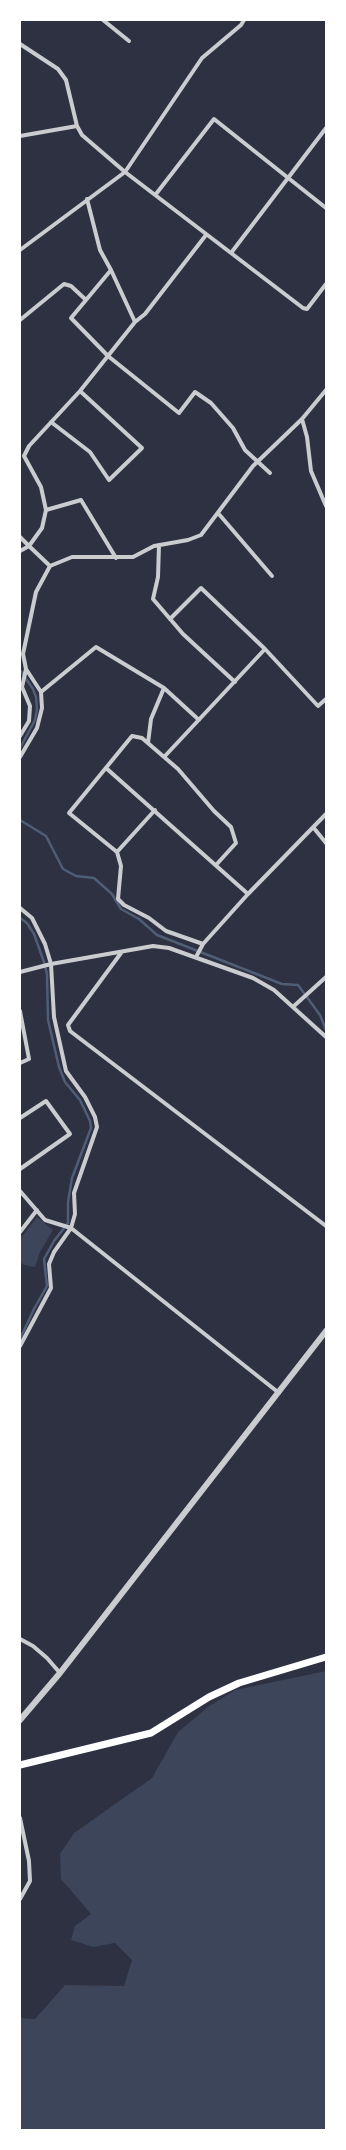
<!DOCTYPE html>
<style>
body{margin:0}
#map{position:relative;width:346px;height:2150px;overflow:hidden;background:#2d3142;font-family:"DejaVu Sans",sans-serif}
canvas{display:block}
.frame{position:absolute;inset:0;border:21px solid #fff;pointer-events:none}
</style>
<div id="map">
<canvas width="346" height="2150"></canvas>
<div class="frame"></div>
</div>
<script>
const ctx = document.querySelector('canvas').getContext('2d');
ctx.lineJoin = 'round';
function paint(path, color) { ctx.fillStyle = color; ctx.fill(path, 'evenodd'); }
const poly = rows => new Path2D(rows.map(r => 'M' + r).join(''));
function strokePath(path, color, width, dash) { ctx.strokeStyle = color; ctx.lineWidth = width; ctx.lineCap = dash ? 'butt' : 'round'; ctx.setLineDash(dash || []); ctx.stroke(path); }
paint(poly([
 [37,1217,53,1230,40,1252,35,1267,24,1265,20,1262,20,1239],
 [326,1671,326,2130,20,2130,20,2018,35,2019,65,1985,124,1986,132,1960,115,1943,93,1947,71,1940,75,1926,91,1914,61,1879,60,1854,74,1833,152,1778,178,1732,208,1707,235,1690]
]), '#3c4559');
strokePath(poly([
 [20,670,33,689,36,697,37,709,35,720,20,748],
 [20,820,46,836,63,869,76,876,94,878,112,894,121,909,139,919,157,935,282,984,298,985,320,1015,326,1030],
 [20,918,27,923,34,934,44,962,47,974,48,1020,59,1067,65,1082,80,1100,90,1121,91,1128,72,1178,68,1202,68,1223,54,1241,44,1259,47,1286,34,1309,20,1339]
]), '#4f5d75', 2.5);
strokePath(poly([
 [103,20,129,41],
 [20,44,58,69,66,80,77,126,82,135,125,172,303,308,307,309,326,284],
 [20,136,77,126],
 [156,194,214,119,326,208],
 [87,199,100,250,111,270,71,318,108,356,179,413,195,392,211,403,233,428,245,450,270,473],
 [20,250,125,172,202,58,241,25,244,20],
 [231,253,326,128],
 [111,270,135,322],
 [20,320,64,284,71,286,85,299],
 [302,419,307,437,311,471,326,506],
 [51,422,90,452,109,480,142,448,80,391],
 [46,510,81,500,116,558],
 [218,513,272,576],
 [20,537,29,546,42,528,46,510,41,487,24,456,29,446,80,391,135,322,145,314,206,235],
 [159,545,158,577,153,599,183,634,235,682],
 [20,551,29,546,50,566],
 [170,619,201,588,265,649,318,706,326,699],
 [41,692,96,647,164,688],
 [20,736,29,721,30,706,22,687,26,669,23,654,36,592,50,566,72,557,133,557,154,546,188,540,201,535,253,466,302,419,326,390],
 [148,743,151,719,164,688,199,720],
 [165,756,265,649],
 [20,757,37,728,42,708,41,692,26,669],
 [106,768,248,894],
 [155,810,117,852,69,813,132,736,142,738,178,769,214,811,231,827,236,843,216,865],
 [313,827,326,843],
 [117,852,121,866,118,899,124,905,149,918,166,931,203,944],
 [20,908,32,918,45,944,51,964,54,1017,66,1071,85,1097,95,1117,97,1127,74,1193,75,1214,71,1228,54,1252,49,1264,51,1288,20,1346],
 [121,953,68,1025,70,1031,326,1226],
 [196,957,203,944,248,894,326,814],
 [20,972,51,964,153,946,169,948,253,978,274,990,326,1037],
 [294,1006,326,977],
 [20,1011,29,1059,20,1063],
 [20,1118,46,1101,70,1134,20,1169],
 [20,1191,45,1220,71,1228,279,1393],
 [20,1232,37,1210],
 [20,1639,33,1646,47,1658,60,1673],
 [20,1818,29,1861,30,1881,20,1899]
]), '#caccd0', 4);
strokePath(poly([
 [20,1720,60,1673,326,1331]
]), '#caccd0', 6);
strokePath(poly([
 [20,1765,151,1733,209,1697,239,1683,326,1657]
]), '#fff', 7);
</script>
